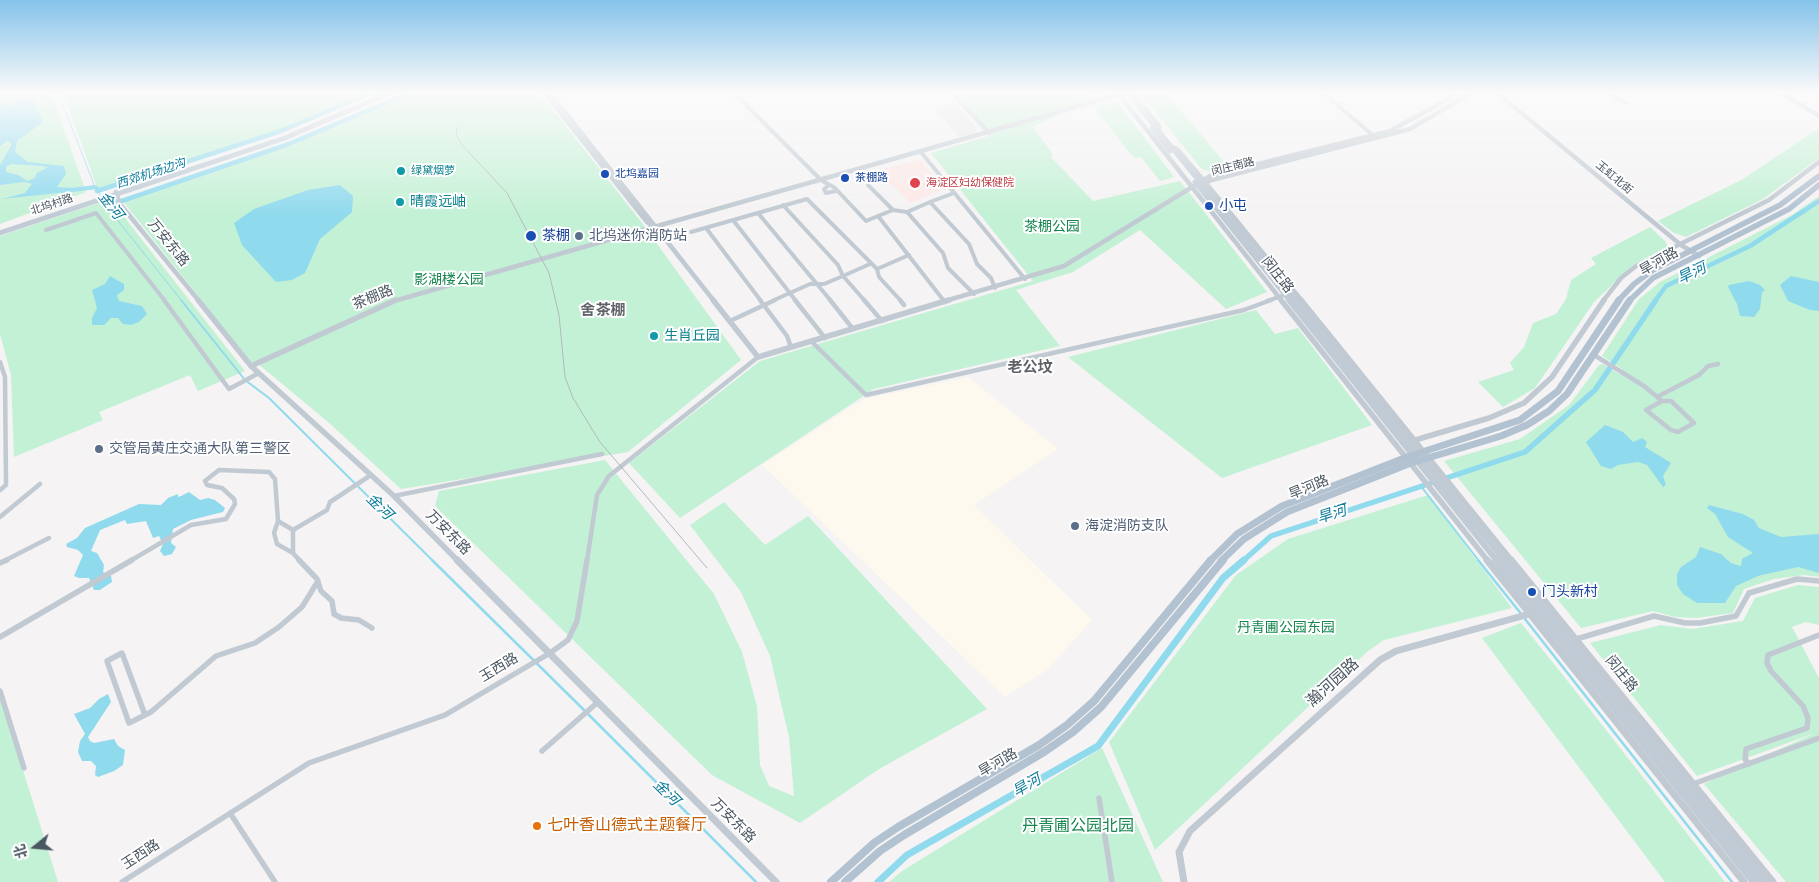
<!DOCTYPE html>
<meta charset="utf-8">
<style>
body{margin:0}
#map{position:relative;width:1819px;height:882px;overflow:hidden;background:#f5f3f3;font-family:"DM Sans","Noto Sans SC",sans-serif}
canvas{display:block}
.north{position:absolute;left:10px;top:822px;width:50px;height:50px;-webkit-text-stroke:4px #fff;paint-order:stroke;rotate:253deg;font-size:14px;font-weight:700;line-height:20px;text-align:center;color:#4a5661}
.north::after{content:'';display:block;margin:auto;width:18px;height:22px;background:#4a5661;clip-path:polygon(50% 0,100% 100%,50% 72%,0 100%)}
</style>
<div id="map">
<canvas width="1819" height="882"></canvas>
<div class="north">北</div>
</div>
<script>
const ctx = document.querySelector('canvas').getContext('2d');
ctx.lineJoin = 'round';
function paint(path, color) { ctx.fillStyle = color; ctx.fill(path, 'evenodd'); }
const poly = rows => new Path2D(rows.map(r => 'M' + r).join(''));
function strokePath(path, color, width, dash) { ctx.strokeStyle = color; ctx.lineWidth = width; ctx.lineCap = dash ? 'butt' : 'round'; ctx.setLineDash(dash || []); ctx.stroke(path); }
function label(font, color, halo, rows, align = 'center') {
  ctx.font = font + ' "DM Sans","Noto Sans SC",sans-serif'; ctx.lineWidth = 4; ctx.setLineDash([]); ctx.textBaseline = 'middle'; ctx.strokeStyle = halo; ctx.fillStyle = color; for (const [text, x, y, turn = 0] of rows) {
    ctx.save(); ctx.translate(x, y); ctx.rotate((+turn || 0) * Math.PI / 180); ctx.textAlign = isNaN(turn) ? turn : align; if (halo) ctx.strokeText(text, 0, 0); ctx.fillText(text, 0, 0); ctx.restore();
  }
}
paint(poly([
 [968,377,1058,449,974,505,1092,620,1047,670,1005,697,762,465,864,399]
]), '#fdf9ef');
paint(poly([
 [955,103,977,127,976,133,959,137,935,110]
]), '#e6e4e5');
paint(poly([
 [920,159,945,188,911,203,883,177,880,170]
]), '#fce8e6');
paint(poly([
 [0,92,51,92,86,192,0,224],
 [63,92,368,92,299,123,98,190],
 [406,92,539,92,642,223,741,360,628,452,401,489,328,422,257,363,252,364,122,200,288,143,362,113],
 [955,92,1089,92,1094,98,1033,127,1053,154,1051,157,1093,201,1180,181,1267,292,1226,309,1140,230,1073,272,1016,290,1060,346,874,389,680,518,629,463,760,361,1033,281,931,153,992,135],
 [1139,92,1166,92,1228,167,1209,171,1202,169],
 [1114,102,1120,105,1174,177,1160,181,1141,157,1135,158,1129,152,1095,108],
 [1819,128,1819,158,1763,199,1686,237,1674,233,1658,221,1743,179],
 [1819,196,1819,577,1804,575,1774,579,1744,589,1733,613,1696,618,1675,617,1653,611,1581,628,1444,461,1520,439,1569,405,1599,365,1603,364,1619,374,1622,369,1602,356,1639,299,1660,282,1792,215],
 [110,199,245,371,198,391,190,375,99,412,103,420,14,457,11,375,0,334,0,236],
 [1650,227,1665,241,1668,247,1634,264,1594,302,1535,388,1503,407,1478,382,1514,370,1510,363,1524,347,1533,323,1556,314,1566,299,1571,280,1596,264,1591,258],
 [1256,310,1275,334,1298,328,1372,425,1222,478,1068,357],
 [605,460,714,594,742,652,757,706,760,765,769,786,794,796,789,737,770,656,741,592,690,525,724,502,765,545,808,516,987,709,879,769,800,823,712,775,435,506,439,491],
 [1428,495,1512,608,1384,640,1368,651,1155,850,1109,742,1236,575,1288,539],
 [1798,585,1819,587,1819,625,1806,622,1792,627,1819,678,1819,882,1786,882,1704,784,1815,733,1697,776,1590,643,1661,625,1692,629,1743,621,1755,598],
 [1521,623,1570,684,1725,882,1665,882,1482,638],
 [0,697,58,882,0,882],
 [1102,748,1163,882,889,882,902,871]
]), '#c3f1d5');
paint(poly([
 [26,99,34,101,43,122,17,141,15,152,28,162,64,166,66,174,57,187,75,188,76,191,2,199,25,193,32,184,24,182,0,185,0,165,12,144,8,141,0,146,0,102,9,106],
 [11,164,42,166,48,167,37,173,35,178,27,181,18,175,6,172,6,167],
 [340,185,353,196,352,212,320,239,305,273,292,280,276,282,242,245,234,223,254,209,308,190],
 [110,276,124,284,124,290,117,295,119,301,142,306,147,314,139,322,131,325,123,324,118,318,111,318,104,325,92,325,92,318,97,308,92,290,105,284],
 [1791,276,1819,282,1819,311,1810,310,1788,301,1780,285],
 [1749,281,1760,285,1765,290,1762,292,1760,309,1754,317,1740,316,1737,304,1728,287,1729,285],
 [1605,425,1623,432,1633,442,1642,438,1647,442,1645,447,1671,463,1663,476,1666,485,1663,487,1647,465,1638,462,1618,465,1611,469,1601,466,1586,442],
 [189,492,200,500,208,498,215,500,225,508,223,512,191,520,173,529,171,543,176,547,172,554,164,556,160,551,163,544,159,536,153,538,146,521,127,524,125,520,100,530,91,551,97,553,104,565,103,572,111,576,112,582,100,590,94,590,89,578,79,578,74,576,83,555,78,550,67,547,66,544,77,538,85,528,139,504,161,505,168,498,178,494,178,497,181,496],
 [1709,505,1743,514,1754,520,1759,528,1781,537,1819,534,1819,573,1798,567,1758,576,1736,586,1725,603,1697,603,1683,594,1677,585,1677,574,1681,567,1696,557,1700,547,1721,554,1731,563,1741,566,1742,559,1753,553,1728,537,1715,514,1707,508],
 [108,694,111,702,88,737,90,741,94,743,114,739,118,746,125,750,123,765,114,771,98,777,95,775,96,766,91,761,82,761,78,752,80,741,85,734,74,714,90,708,99,699]
]), '#90daee');
strokePath(poly([
 [58,92,95,187,111,212,182,301]
]), '#90daee', 1);
strokePath(poly([
 [181,300,245,380,269,398,433,561],
 [1420,485,1479,561]
]), '#90daee', 2);
strokePath(poly([
 [432,560,585,711],
 [1478,560,1522,615],
 [1525,619,1732,882],
 [588,714,756,882]
]), '#90daee', 2.5);
strokePath(poly([
 [97,191,281,131,373,92],
 [107,206,286,145,412,92],
 [1655,301,1666,286,1750,246,1819,201]
]), '#90daee', 4.5);
strokePath(poly([
 [1243,561,1271,536,1525,452,1595,390,1656,300]
]), '#90daee', 5.5);
strokePath(poly([
 [878,882,907,855,1098,746,1223,578,1244,560]
]), '#90daee', 7);
paint(poly([
 [95,185,99,187,98,189,63,193,59,191,63,189,95,185]
]), '#90daee');
strokePath(poly([
 [733,92,821,180,835,188,866,221,878,216],
 [1322,92,1375,137],
 [1604,92,1626,103],
 [920,151,1025,279],
 [868,185,893,210,907,212,943,253,948,268,974,294],
 [828,186,824,189,826,193,836,191],
 [954,193,930,202,969,244,977,264,991,278,995,288],
 [893,210,878,216,944,301],
 [907,212,930,202],
 [758,213,831,301],
 [733,220,796,301],
 [706,228,761,301],
 [46,230,96,213,165,301],
 [691,232,807,199,877,269,879,277,901,301],
 [877,269,909,255],
 [772,301,810,284,824,284,843,276,838,265,783,205],
 [865,301,843,276,870,264],
 [1267,301,1282,296]
]), '#c1cad2', 4);
strokePath(poly([
 [164,300,229,389,259,373],
 [760,300,787,336,791,347],
 [795,300,825,338],
 [830,300,853,329],
 [864,300,882,321],
 [900,300,904,305],
 [943,300,945,302],
 [730,321,775,300],
 [811,341,866,395,1244,310,1271,300],
 [1594,355,1644,386,1662,401],
 [0,362,5,377,6,485,0,490],
 [1657,397,1699,375,1708,366,1718,364],
 [1662,401,1671,401,1694,423,1678,432,1671,430,1646,410,1662,401],
 [394,496,602,454],
 [0,517,40,484],
 [278,521,293,530,293,553,277,544,274,533,278,521],
 [293,530,327,510,330,502,371,475],
 [293,553,300,561],
 [4,561,49,538],
 [130,561,191,525,226,519,235,504,234,499,222,488,207,485,205,481,219,470,269,472,275,479,278,521],
 [587,561,597,495,609,476,758,357]
]), '#c1cad2', 4.5);
strokePath(poly([
 [299,560,317,579,321,591,332,601,334,614,341,618,359,620,372,628],
 [0,563,7,560],
 [0,637,132,560],
 [1573,640,1654,616,1685,623,1700,623,1736,616,1749,593,1797,579,1819,581],
 [0,691,24,768],
 [145,715,122,653,107,661,129,723,151,712,216,656,255,643,279,627,302,607,318,581],
 [542,751,598,702],
 [1749,764,1745,759,1746,749,1807,728,1808,718,1803,706,1771,671,1767,663,1768,655,1819,635],
 [1693,784,1819,738],
 [1099,798,1112,882],
 [230,813,275,882],
 [122,882,309,763,445,715,550,653,568,640,577,621,587,560]
]), '#c1cad2', 5.5);
strokePath(poly([
 [544,92,647,222,655,227],
 [549,92,714,301],
 [951,92,989,133],
 [1117,92,1282,301],
 [1132,92,1159,126,1159,129],
 [1496,92,1681,245,1699,256],
 [1780,92,1819,116],
 [1172,147,1177,149,1205,182,1302,301],
 [1204,182,1410,129,1473,92],
 [116,192,120,204,199,301],
 [394,301,1128,92],
 [945,301,1064,266,1210,176,1390,131,1461,92],
 [1603,301,1621,278,1636,266,1769,200,1819,162]
]), '#c1cad2', 4.5);
strokePath(poly([
 [198,300,251,366,394,496,458,561],
 [713,300,758,357,949,300],
 [1281,300,1488,561],
 [1301,300,1512,561],
 [251,366,396,300],
 [1412,441,1489,418,1524,403,1552,377,1604,300]
]), '#c1cad2', 5.5);
strokePath(poly([
 [457,560,776,882],
 [1487,560,1744,882],
 [1511,560,1773,882],
 [1184,882,1179,852,1190,831,1380,660,1396,651,1533,613]
]), '#c1cad2', 7);
strokePath(poly([
 [1127,92,1296,301],
 [1152,128,1170,151],
 [1195,182,1290,301],
 [0,233,285,138,392,92]
]), '#c1cbd6', 5);
strokePath(poly([
 [1289,300,1497,561],
 [1295,300,1505,561]
]), '#c1cbd6', 6);
strokePath(poly([
 [1496,560,1754,882],
 [1504,560,1764,882]
]), '#c1cbd6', 8);
strokePath(poly([
 [1618,301,1634,284,1653,270,1780,205,1819,176],
 [1629,301,1653,278,1789,209,1819,185]
]), '#b3c2d1', 5.5);
strokePath(poly([
 [1210,561,1237,534,1282,506,1407,457,1520,420,1558,391,1619,300],
 [1221,561,1244,539,1287,512,1411,463,1501,436,1527,425,1549,411,1567,394,1630,300]
]), '#b3c2d1', 7);
strokePath(poly([
 [831,882,874,843,898,827,1039,745,1067,725,1094,701,1211,560],
 [845,882,880,851,904,835,1044,752,1073,732,1101,707,1223,560]
]), '#b3c2d1', 8);
strokePath(poly([
 [457,128,456,135,462,145,507,193,549,273,559,315,565,377,573,398,600,442,707,568]
]), '#b5b8bd', 1);
const sky = ctx.createLinearGradient(0, 0, 0, 215);
sky.addColorStop(0, '#85c3ea');
sky.addColorStop(0.43, '#fafafa');
sky.addColorStop(1, '#fafafa00');
ctx.fillStyle = sky;
ctx.fillRect(0, 0, 1819, 215);
for (const [x, y, r, color] of [
 [401,171,5,"#0f9aa8"],
 [605,174,5,"#1a4fb4"],
 [845,178,5,"#1a4fb4"],
 [915,183,6,"#e0444e"],
 [400,202,5,"#0f9aa8"],
 [1209,206,5,"#1a4fb4"],
 [531,236,6,"#1a4fb4"],
 [579,236,5,"#5c6f8a"],
 [654,336,5,"#0f9aa8"],
 [99,449,5,"#5c6f8a"],
 [1075,526,5,"#5c6f8a"],
 [1532,592,5,"#1a4fb4"],
 [537,826,5,"#e8710a"]
]) { const dot = new Path2D(); dot.arc(x, y, r, 0, 2 * Math.PI); ctx.fillStyle = color; ctx.fill(dot); strokePath(dot, '#fff', 2); }
label('11px', '#4a5661', '#fff', [
 ["闵庄南路",1233,167,-14],
 ["玉虹北街",1614,178,40],
 ["北坞村路",52,205,-18]
]);
label('11px', '#0d838f', '#fff', [
 ["绿黛烟萝",411,171]
], 'left');
label('11px', '#164399', '#fff', [
 ["北坞嘉园",615,174],
 ["茶棚路",855,178]
], 'left');
label('11px', '#be3a42', '#fff', [
 ["海淀区妇幼保健院",926,183]
], 'left');
label('italic 12px', '#0c7c9b', '#fff', [
 ["西郊机场边沟",151,174,-18]
]);
label('14px', '#0d838f', '#fff', [
 ["晴霞远岫",410,202],
 ["生肖丘园",664,336]
], 'left');
label('14px', '#164399', '#fff', [
 ["小屯",1219,206],
 ["茶棚",542,236],
 ["门头新村",1542,592]
], 'left');
label('14px', '#17864f', '#fff', [
 ["茶棚公园",1052,227],
 ["影湖楼公园",449,280],
 ["丹青圃公园东园",1286,628]
]);
label('14px', '#4e5e75', '#fff', [
 ["北坞迷你消防站",589,236],
 ["交管局黄庄交通大队第三警区",109,449],
 ["海淀消防支队",1085,526]
], 'left');
label('14px', '#4a5661', '#fff', [
 ["万安东路",168,243,51],
 ["旱河路",1659,262,-30],
 ["闵庄路",1277,275,52],
 ["茶棚路",373,298,-23],
 ["旱河路",1309,488,-22],
 ["万安东路",448,533,45],
 ["玉西路",499,668,-31],
 ["闵庄路",1621,674,51],
 ["旱河路",998,763,-30],
 ["万安东路",733,821,45],
 ["玉西路",141,855,-33]
]);
label('italic 15px', '#0c7c9b', '#fff', [
 ["金河",110,206,52],
 ["旱河",1692,274,-26],
 ["金河",379,507,45],
 ["旱河",1332,515,-18],
 ["旱河",1027,786,-30],
 ["金河",666,793,45]
]);
label('bold 15px', '#5f6368', '#fff', [
 ["舍茶棚",603,311],
 ["老公坟",1030,368]
]);
label('16px', '#4a5661', '#fff', [
 ["瀚河园路",1333,683,-42]
]);
label('16px', '#c56008', '#fff', [
 ["七叶香山德式主题餐厅",547,826]
], 'left');
label('16px', '#17864f', '#fff', [
 ["丹青圃公园北园",1078,827]
]);
</script>
